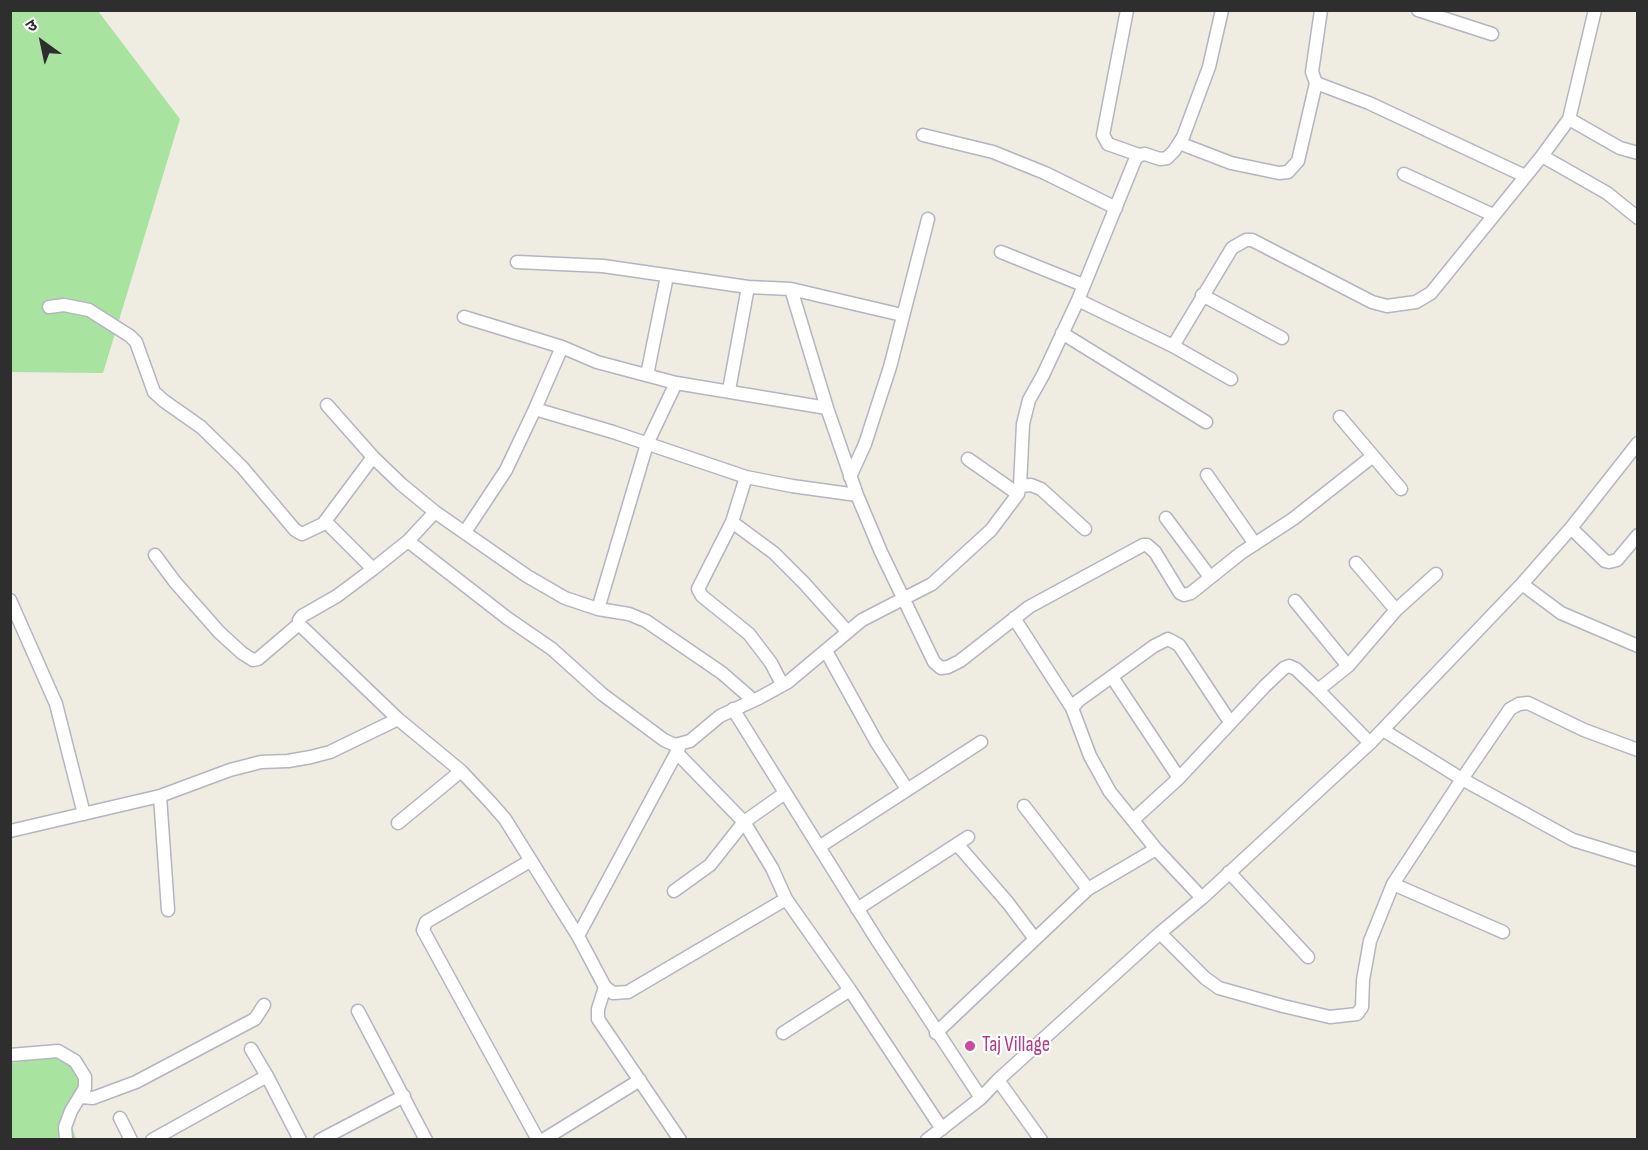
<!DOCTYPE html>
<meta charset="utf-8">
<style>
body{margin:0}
#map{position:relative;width:1648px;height:1150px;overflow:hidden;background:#efece1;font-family:"Sofia Sans Condensed","Noto Sans Devanagari",sans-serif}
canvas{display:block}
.frame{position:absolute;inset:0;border:12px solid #2e2e2e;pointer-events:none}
.north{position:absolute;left:12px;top:12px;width:60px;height:60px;-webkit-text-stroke:4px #fff;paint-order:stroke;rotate:327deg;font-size:16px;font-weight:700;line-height:24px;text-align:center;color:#2e2e2e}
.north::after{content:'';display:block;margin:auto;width:21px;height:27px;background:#2e2e2e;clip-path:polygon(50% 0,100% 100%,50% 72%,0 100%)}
</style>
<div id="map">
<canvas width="1648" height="1150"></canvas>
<div class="frame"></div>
<div class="north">उ</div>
</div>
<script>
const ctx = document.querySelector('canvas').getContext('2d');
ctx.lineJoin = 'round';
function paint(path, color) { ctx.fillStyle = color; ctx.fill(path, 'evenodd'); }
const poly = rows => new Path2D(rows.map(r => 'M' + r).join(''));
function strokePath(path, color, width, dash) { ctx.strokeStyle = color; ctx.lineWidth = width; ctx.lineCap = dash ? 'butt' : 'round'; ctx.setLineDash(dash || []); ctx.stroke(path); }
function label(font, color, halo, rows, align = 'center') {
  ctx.font = font + ' "Sofia Sans Condensed",sans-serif'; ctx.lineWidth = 4.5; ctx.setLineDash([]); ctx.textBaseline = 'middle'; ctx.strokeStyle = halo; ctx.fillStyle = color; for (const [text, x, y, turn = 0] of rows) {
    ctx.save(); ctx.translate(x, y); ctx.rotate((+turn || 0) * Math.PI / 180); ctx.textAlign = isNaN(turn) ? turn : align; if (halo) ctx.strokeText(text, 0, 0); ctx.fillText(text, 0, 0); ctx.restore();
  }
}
paint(poly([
 [11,11,98,11,180,119,103,373,11,372],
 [70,1055,91,1087,69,1118,76,1139,11,1139,10,1063]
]), '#a8e39f');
const minor = poly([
 [1127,10,1103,135,1108,144,1139,155],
 [1321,10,1312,72,1316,83,1369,103,1525,176],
 [1418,10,1492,34],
 [1569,119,1595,10],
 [923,135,993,152,1045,173,1116,208],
 [1179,143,1231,163,1279,173,1288,172,1298,161,1316,83],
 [1638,153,1620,148,1569,119,1542,156,1607,193,1638,218],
 [1404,174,1493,215],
 [1001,252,1083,285],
 [517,262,603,266,748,287,791,289,902,315],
 [791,289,827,408,857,495,881,552,934,662,941,668,948,667,960,661,1029,607,1143,545,1147,545,1155,552,1180,593,1184,595,1191,593,1241,553,1293,519,1373,456],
 [1202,295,1282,338],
 [1078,300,1173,346,1231,379],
 [49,307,64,305,89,310,130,336,136,342,154,392,164,401,201,427,242,467,295,530,302,534,323,524,328,524,373,569],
 [464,317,562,347,597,362,676,383,827,408],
 [1062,333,1206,422],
 [1173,346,1232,248,1246,240,1252,240,1372,302,1387,306,1416,302,1431,293,1542,156],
 [647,375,667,276],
 [729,390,748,287],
 [327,405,373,457,401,484,435,512,527,576,565,598,598,609,629,614,646,621,722,673,753,700],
 [535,409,613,432,746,477,792,486,857,495],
 [1340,417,1401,489],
 [968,459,1018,494],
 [1207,475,1255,544],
 [746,477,732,522,698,589,702,596,749,634,771,663,782,684],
 [850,477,865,444,890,367,928,219],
 [1020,486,1031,485,1041,489,1085,529],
 [1166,518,1210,577],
 [732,522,774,553,804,583,847,631],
 [323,524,373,457],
 [1571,528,1605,561,1609,562,1617,560,1638,535],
 [465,532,506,470,535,409,562,347],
 [408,541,507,618,552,649,602,694,664,740,675,745,690,741,720,716,759,698,788,682,862,620,932,584,991,530,1018,494,1020,486,1023,424,1029,400,1043,375,1078,300,1135,160,1139,155,1145,154,1160,159,1167,158,1174,151,1183,137,1209,67,1222,10],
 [155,555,175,582,219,632,242,653,253,660,258,659,299,624,299,620,302,616,337,596,373,569,408,541,435,512],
 [1356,563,1396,610],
 [1522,584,1561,613,1638,646],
 [10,600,56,704,84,814],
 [1295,601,1348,666],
 [598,609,647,444,676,383],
 [1014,618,1072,708],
 [299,624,398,719,461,771,491,803,505,819,578,936,605,987,613,993,628,992,786,899],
 [826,651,877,743,907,789],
 [1112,677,1179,778],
 [1318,690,1348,666,1396,610,1436,574],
 [733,709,877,940,981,1098],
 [1383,730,1462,779,1573,840,1638,860],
 [677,753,744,822,772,868,786,899,850,990,942,1129],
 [160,796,168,910],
 [1024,806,1088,889],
 [1133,820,1179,778,1265,686,1284,668,1289,666,1296,669,1318,690,1370,743],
 [398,823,461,771],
 [10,831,160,796,230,770,261,762,288,761,311,757,330,752,398,719],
 [957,844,1008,903,1035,939],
 [819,847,981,742],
 [530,861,426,922,423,930,538,1140],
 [1229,872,1308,957],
 [1393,884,1503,932],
 [674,891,710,865,744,822,785,793],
 [1202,898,1156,849,1110,792,1090,756,1072,708,1078,701,1154,646,1168,639,1179,645,1230,722],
 [857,909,968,837],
 [1160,933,1205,978,1219,988,1283,1006,1330,1017,1357,1014,1362,1007,1363,980,1370,941,1393,884,1462,779,1510,709,1519,704,1528,703,1584,730,1638,750],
 [578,936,679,748],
 [605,987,598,1009,598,1019,680,1140],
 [358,1011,426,1140],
 [783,1033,850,990],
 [936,1033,1088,889,1156,849],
 [251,1049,267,1076,300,1140],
 [10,1055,58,1051,75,1061,85,1077,85,1088,71,1111,65,1127,66,1140],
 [998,1080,1041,1140],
 [81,1097,93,1098,136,1082,255,1019,264,1005],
 [120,1118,131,1140],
 [152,1140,267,1076],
 [320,1140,404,1096],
 [543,1140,640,1080],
 [927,1140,981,1098,998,1080,1160,933,1202,898,1370,743,1522,584,1571,528,1638,443]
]);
strokePath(minor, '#b5b4c1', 15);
strokePath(minor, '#fff', 12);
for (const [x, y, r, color] of [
 [970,1046,6,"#d1479c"]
]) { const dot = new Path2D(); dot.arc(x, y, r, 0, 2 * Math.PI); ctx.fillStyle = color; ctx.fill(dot); strokePath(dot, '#fff', 2); }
label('21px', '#b23c85', '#fff', [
 ["Taj Village",982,1046]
], 'left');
</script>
